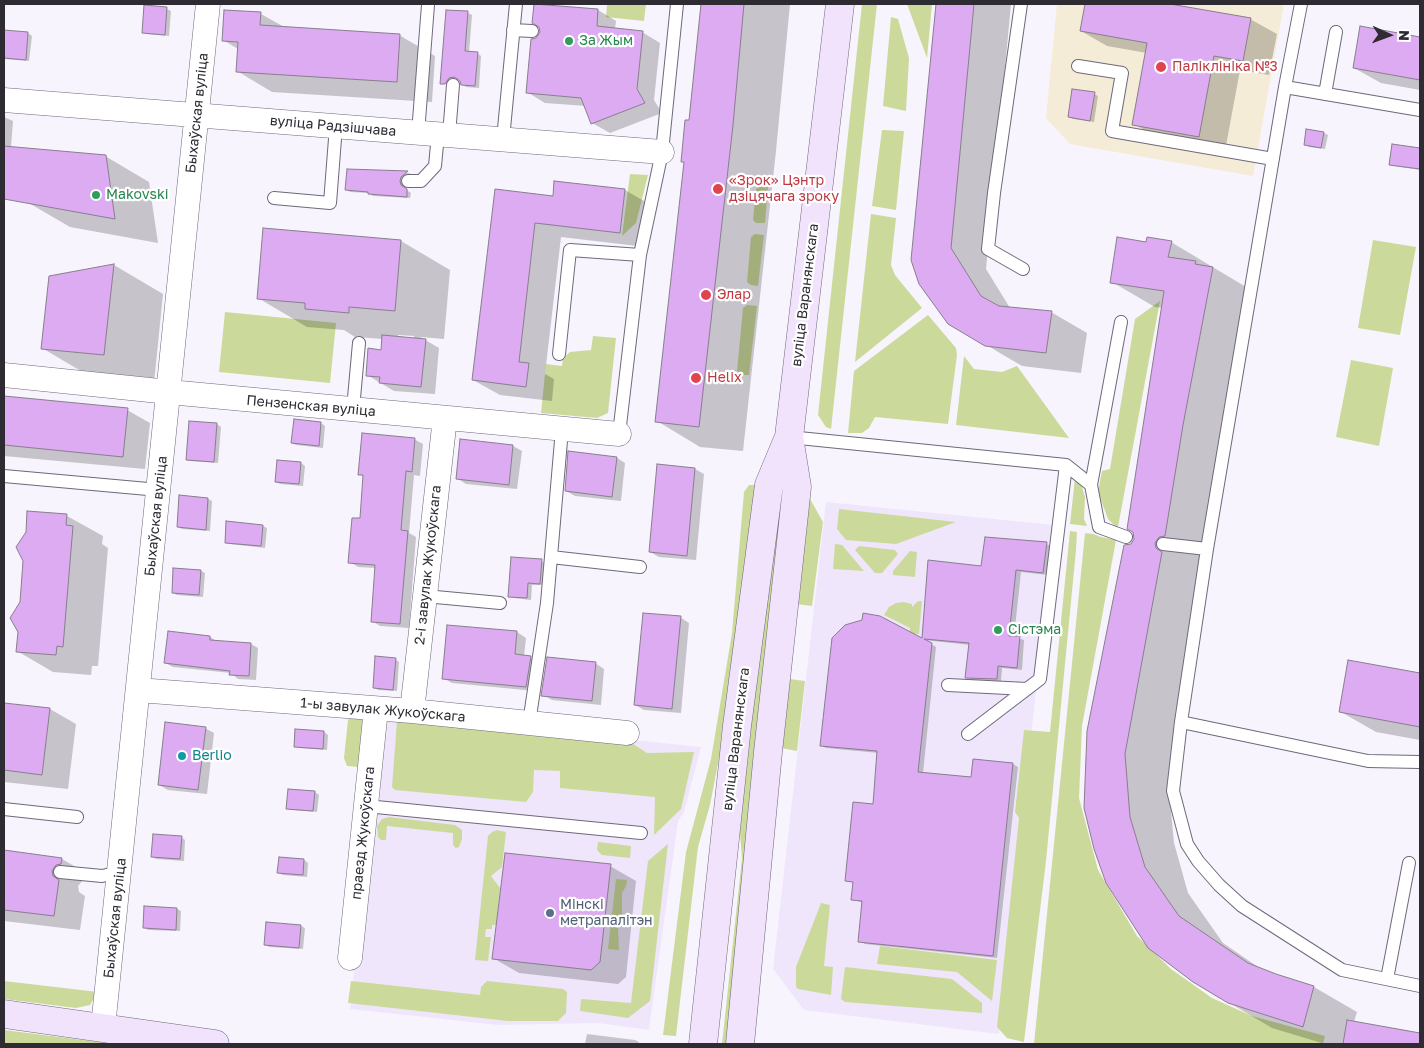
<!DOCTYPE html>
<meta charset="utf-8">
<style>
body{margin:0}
#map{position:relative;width:1424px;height:1048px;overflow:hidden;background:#f8f4fd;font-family:"Golos Text",sans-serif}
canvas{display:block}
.frame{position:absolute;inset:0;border:5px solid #2e2b33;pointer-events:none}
.north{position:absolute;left:1364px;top:10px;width:50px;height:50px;-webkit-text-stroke:4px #fff;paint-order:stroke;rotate:92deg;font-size:14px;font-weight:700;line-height:20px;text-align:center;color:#2e2b33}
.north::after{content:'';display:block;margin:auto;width:18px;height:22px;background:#2e2b33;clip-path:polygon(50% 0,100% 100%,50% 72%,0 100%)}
</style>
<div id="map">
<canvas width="1424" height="1048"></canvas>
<div class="frame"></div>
<div class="north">N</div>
</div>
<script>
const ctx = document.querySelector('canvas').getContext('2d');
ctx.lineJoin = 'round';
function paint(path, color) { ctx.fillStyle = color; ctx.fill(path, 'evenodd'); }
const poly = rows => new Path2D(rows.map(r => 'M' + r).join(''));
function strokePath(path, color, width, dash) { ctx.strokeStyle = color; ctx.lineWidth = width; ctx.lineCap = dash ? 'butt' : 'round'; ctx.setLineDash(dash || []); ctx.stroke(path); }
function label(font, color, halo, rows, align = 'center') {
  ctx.font = font + ' "Golos Text",sans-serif'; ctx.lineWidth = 4.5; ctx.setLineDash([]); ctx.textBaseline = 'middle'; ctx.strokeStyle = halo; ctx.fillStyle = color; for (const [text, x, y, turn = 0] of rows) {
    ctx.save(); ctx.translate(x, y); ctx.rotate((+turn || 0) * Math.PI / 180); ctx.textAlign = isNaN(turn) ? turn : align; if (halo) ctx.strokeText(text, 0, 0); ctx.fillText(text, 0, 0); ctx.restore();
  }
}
paint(poly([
 [826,502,1054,525,999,1034,804,1010,773,969],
 [383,714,701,747,684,812,678,821,649,1030,598,1023,498,1025,350,1009]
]), '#efe6fc');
paint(poly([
 [1057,4,1284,4,1253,176,1070,144,1046,118]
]), '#f4ecd6');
paint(poly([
 [609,4,646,4,644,21,606,17,607,5],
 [862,4,877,4,831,429,826,427,818,415],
 [907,4,932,4,927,58],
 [891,17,898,19,909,58,906,111,883,106],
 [882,130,904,131,896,210,872,206],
 [630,174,648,175,636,223,622,236],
 [759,187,768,187,765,223,756,223,753,220,756,189],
 [871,214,896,218,891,265,895,275,922,308,855,362],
 [755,234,764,235,758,286,751,285,747,282,751,237],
 [1373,240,1416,247,1400,335,1358,328],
 [1160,301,1118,527,1114,525,1108,519,1098,492,1102,471,1110,469,1135,319],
 [747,305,757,306,749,375,741,375,737,371,743,308],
 [225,312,336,323,330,383,219,372],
 [928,315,956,348,957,355,948,424,875,417,869,428,862,433,848,433,854,371],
 [593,336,616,338,608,413,597,418,541,413,546,364,562,366,563,358,570,352,591,350],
 [964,356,974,369,1002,372,1017,366,1069,438,956,425],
 [1351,360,1393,368,1379,446,1336,437],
 [1075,478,1082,487,1085,497,1084,519,1087,526,1070,524],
 [749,485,757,485,731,696,710,805,698,847,676,1036,663,1035,686,852,711,759,732,633,744,492],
 [781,497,785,498,728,1044,722,1044,742,858,738,810,739,778,759,663],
 [809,497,823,522,812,606,796,604],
 [839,509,956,522,896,544,846,540,837,529],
 [1070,531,1077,532,1076,550,1046,861,1024,1042,1007,1038,997,1027,1019,818,1015,812,1024,730,1050,732],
 [1085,533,1093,534,1101,537,1116,540,1082,726,1079,798,1098,870,1137,936,1171,969,1212,998,1252,1016,1325,1036,1323,1044,1034,1044],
 [835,544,842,545,864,571,833,569],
 [859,546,895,550,898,554,882,573,875,573,855,550],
 [910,551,917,552,915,577,893,575,893,571],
 [918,601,922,601,919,634,910,634,910,628,884,615,889,607,896,603,904,602,912,604,912,607],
 [789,679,805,681,797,751,781,748],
 [353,716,360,716,364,721,359,767,347,766,344,758,348,720],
 [397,721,627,740,647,753,694,752,681,809,654,835,655,797,560,788,560,771,534,770,533,792,526,802,395,790,392,787],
 [389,817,455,825,462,830,462,839,459,847,456,848,453,845,453,833,387,826,386,840,381,840,378,837,377,826,382,819],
 [497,830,506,832,502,867,491,876,500,888,496,925,492,925,492,929,486,929,485,937,491,937,488,961,475,960,488,836,492,832],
 [598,842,631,846,630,858,602,855,597,850],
 [668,844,650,1001,628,1018,580,1011,581,999,631,1003,648,861],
 [616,879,627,880,626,886,622,893,622,922,618,929,619,950,608,949],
 [821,903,830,905,824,966,833,967,831,995,798,989,796,987,796,967],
 [880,946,997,960,992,1001,957,972,877,964],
 [845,967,952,979,982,1003,982,1013,845,1002,841,999],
 [4,981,98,992,90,1005,76,1008,4,999],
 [351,981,480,995,481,987,487,981,563,989,567,992,566,1013,558,1021,508,1021,348,1003],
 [4,1030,114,1044,4,1043]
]), '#cbda9a');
paint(poly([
 [535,4,598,10,616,21,615,29,642,32,660,43,654,100,662,113,610,133,592,123,586,106,545,103,527,92,537,39,541,32,540,26,534,22],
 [702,4,790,4,776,151,743,451,700,447,657,421,685,163,682,161,690,122],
 [937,4,1011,4,986,269,1010,308,1051,312,1087,333,1081,373,1022,366,949,323,912,260],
 [1086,4,1163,4,1250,19,1277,34,1269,75,1240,70,1225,151,1160,139,1134,124,1147,53,1107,46,1081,31],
 [145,7,167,9,171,11,169,36,147,34,143,32],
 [468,13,472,15,469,53,477,53,481,56,479,88,466,87,462,84,459,79,453,80,449,85,442,83],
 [261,14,286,28,399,35,435,56,432,102,272,92,237,71,238,49,223,40],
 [1361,28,1420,38,1420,90,1381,83,1354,68],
 [4,31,28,33,32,36,29,61,4,59],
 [1094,94,1098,96,1094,122,1073,119,1069,117],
 [4,117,13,121,10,160,4,160],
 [1324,133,1328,135,1325,149,1309,147,1305,144],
 [1393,145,1420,149,1420,170,1394,166,1390,164],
 [105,156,149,182,158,243,70,227,27,202],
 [348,170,408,173,411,174,405,179,404,183,405,189,411,193,410,198,373,196,369,193,350,192,346,189],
 [496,190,554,197,625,190,651,205,646,247,561,237,545,374,554,379,552,401,500,395,473,380],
 [401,241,450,270,444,339,420,337,439,348,435,394,394,391,367,375,382,351,383,339,355,337,344,330,307,327,258,298],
 [398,335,414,336,414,339,398,338],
 [1171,242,1256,293,1168,779,1174,843,1188,893,1223,943,1264,971,1314,987,1357,1012,1354,1022,1420,1034,1420,1044,1325,1044,1272,1028,1228,1002,1107,882,1132,545,1135,540,1163,308,1155,307,1112,282,1147,244],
 [114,265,163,294,154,383,91,377,42,348,50,277],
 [4,397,127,410,150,423,145,469,4,456],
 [295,421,321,423,325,426,323,448,296,445,292,443],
 [217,424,221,427,218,463,191,461,187,459],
 [414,439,423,444,420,476,414,475,409,533,416,537,409,628,380,626,372,621,376,568,358,567,350,562,361,520,365,477,359,474],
 [513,446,522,451,517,489,466,484,458,479],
 [617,458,625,463,621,501,575,496,566,491],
 [301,463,305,466,303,486,280,484,276,482],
 [658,466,695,469,704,474,696,560,659,557,650,552],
 [208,499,212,501,210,531,182,529,178,527],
 [29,513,67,516,103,536,102,544,108,548,98,666,92,666,91,675,53,672,17,651],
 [263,526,267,528,265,548,230,544,226,542],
 [1046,544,1051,546,1048,575,1021,572,1014,637,1024,640,1022,670,1002,668,1001,681,972,680,967,677,970,645,924,640,936,647,923,773,972,778,1013,764,1018,767,997,958,865,944,860,941,863,903,852,899,854,883,846,880,874,805,879,753,826,748,821,745,923,640,982,567],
 [541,561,545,563,543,585,532,585,531,600,514,598,510,596],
 [201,571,205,573,203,597,177,595,173,593],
 [680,617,689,623,681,713,644,710,635,705],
 [517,632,526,638,524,656,530,657,539,662,535,691,452,683,443,678],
 [210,637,218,642,251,644,258,648,256,680,238,679,231,673,173,667,165,663],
 [395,659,399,662,397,691,378,690,374,687],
 [1349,661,1420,674,1420,740,1376,732,1341,712],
 [595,663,604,669,601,705,552,700,543,695],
 [4,704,50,709,76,724,68,789,4,782],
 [205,728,214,733,207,794,168,790,159,785],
 [324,732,328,735,327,750,299,748,295,746],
 [315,792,319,795,317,812,292,810,287,808],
 [181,837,185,840,184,861,156,859,152,856],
 [4,851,62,859,88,874,78,886,79,892,85,896,80,930,4,921],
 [304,860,308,863,307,877,283,875,279,873],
 [610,866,636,881,626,977,618,984,519,973,493,958],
 [177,909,181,911,180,931,148,930,144,927],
 [301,926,305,928,303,949,269,947,265,944],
 [587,1034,635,1040,639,1042,638,1044,585,1044]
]), '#0003');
const building = poly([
 [534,4,598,9,597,26,643,31,637,89,645,103,591,124,581,98,526,93,531,39,536,38,540,32,539,27,532,23,534,4],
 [701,4,744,4,733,125,699,427,655,422,684,162,681,162,685,120,689,120,701,4],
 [936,4,974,4,951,248,981,296,999,306,1052,311,1046,353,985,346,948,324,919,284,911,260,936,4],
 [1085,4,1170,4,1251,18,1243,61,1214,56,1199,137,1132,125,1147,43,1080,31,1085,4],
 [144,5,167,7,165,35,142,33,144,5],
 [224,10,261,12,260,25,400,34,397,82,236,72,238,42,222,41,224,10],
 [446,10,468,11,465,51,478,52,475,86,461,85,460,81,454,77,449,78,445,84,440,84,446,10],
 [1360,26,1420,37,1420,80,1353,68,1360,26],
 [4,30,28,32,26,60,4,58,4,30],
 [1072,89,1095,92,1090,121,1068,117,1072,89],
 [1306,129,1324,132,1321,148,1304,145,1306,129],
 [1392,144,1420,148,1420,169,1389,165,1392,144],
 [4,146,106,155,115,219,4,199,4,146],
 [347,169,408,171,401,177,400,181,401,185,407,189,407,197,368,194,368,192,345,190,347,169],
 [554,181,625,189,620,233,535,223,519,362,529,363,526,387,472,380,495,189,553,196,554,181],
 [263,228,401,240,395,311,349,307,349,313,305,309,305,303,257,299,263,228],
 [1117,237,1146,242,1147,237,1172,241,1168,257,1196,261,1195,264,1213,267,1183,425,1165,536,1159,537,1155,543,1156,548,1162,552,1125,754,1130,817,1145,867,1179,916,1248,963,1276,974,1314,986,1303,1027,1228,1003,1193,982,1148,948,1106,883,1094,849,1084,808,1087,731,1124,545,1131,544,1134,539,1133,532,1127,529,1164,291,1110,283,1117,237],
 [114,264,104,355,41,349,49,276,114,264],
 [382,335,426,339,421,387,379,383,380,377,366,376,368,348,381,350,382,335],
 [4,396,128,408,123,457,4,445,4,396],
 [294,419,321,422,319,446,291,443,294,419],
 [189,421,217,423,214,462,186,460,189,421],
 [362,433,415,438,412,472,406,471,401,530,408,531,400,624,371,622,375,565,348,563,352,518,360,518,363,475,358,475,362,433],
 [460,439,513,445,509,485,456,479,460,439],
 [568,451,617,457,612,497,565,491,568,451],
 [277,460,301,462,299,484,275,482,277,460],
 [657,464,695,468,687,556,649,552,657,464],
 [179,495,208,498,206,530,177,527,179,495],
 [27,511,67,514,66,525,73,526,63,647,57,646,56,655,16,652,18,632,10,618,20,602,23,561,16,547,26,532,27,511],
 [226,521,263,525,261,546,225,543,226,521],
 [985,537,1047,542,1043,573,1016,570,1009,636,1020,636,1017,668,998,666,997,679,965,678,969,643,924,639,932,643,918,772,971,777,973,759,1013,763,993,956,858,942,862,901,851,900,853,882,845,881,853,802,873,804,877,751,820,746,832,638,845,625,862,620,863,613,880,616,922,638,928,560,981,566,985,537],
 [511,557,542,559,540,584,528,583,527,598,508,597,511,557],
 [173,568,201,570,199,595,172,593,173,568],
 [643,613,681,616,672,709,634,705,643,613],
 [447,625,517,631,515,654,531,656,526,687,442,679,447,625],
 [168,631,210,636,210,640,251,643,249,676,229,675,230,671,164,663,168,631],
 [375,656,396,658,393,690,373,688,375,656],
 [547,657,596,662,592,701,541,696,547,657],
 [1348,660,1420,673,1420,727,1339,712,1348,660],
 [4,703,50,708,42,775,4,770,4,703],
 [165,722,206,727,198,790,158,785,165,722],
 [295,729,324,731,323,749,294,747,295,729],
 [288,789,315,791,313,811,286,809,288,789],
 [153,834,182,836,180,859,151,857,153,834],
 [4,850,62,858,61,864,56,865,52,871,53,876,59,880,54,916,4,910,4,850],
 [505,853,611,864,600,962,591,970,492,959,505,853],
 [279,857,304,859,303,875,277,873,279,857],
 [144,906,177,908,176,930,143,928,144,906],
 [266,922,301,925,299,948,264,945,266,922],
 [1347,1020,1420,1033,1420,1044,1343,1044,1347,1020]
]);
paint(building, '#dcabf2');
strokePath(building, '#897d8e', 1);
const service = poly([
 [1021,4,994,193,988,249,1023,269],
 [1301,4,1285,87,1207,549,1181,722,1173,791,1187,844,1198,861,1219,885,1242,906,1342,970,1420,986],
 [513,30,532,31],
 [1078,66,1122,73,1112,131,1273,159],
 [1285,87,1420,110],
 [1325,94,1336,32],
 [418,133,428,5],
 [449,135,453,85],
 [503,139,516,4],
 [408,181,421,181,435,166,438,134],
 [274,198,330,203,336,126],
 [559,354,570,250,640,255],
 [353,409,359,343],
 [619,434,640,255,662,152,677,4],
 [789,437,1066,465],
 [4,476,159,490],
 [1091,485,1121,322],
 [1163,544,1207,549],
 [551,557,640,567],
 [425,596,500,603],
 [948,685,1027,689],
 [1181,722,1368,761,1420,762],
 [529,723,547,603,562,429],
 [968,734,1040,679,1066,465,1091,485,1099,527,1126,537],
 [366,806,641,833],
 [4,809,77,817],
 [60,872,102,876,120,872],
 [1387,979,1409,863]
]);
const minor = poly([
 [4,100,662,152],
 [4,375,169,392,619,434],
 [138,690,412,711,627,733],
 [412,711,445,418],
 [350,958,376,709],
 [103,1027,208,4]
]);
const secondary = poly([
 [4,1014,215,1044],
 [703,1044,737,726,769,485,789,437,840,4],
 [740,1044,768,752,797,487,789,437]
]);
strokePath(service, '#6f687a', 14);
strokePath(minor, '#6f687a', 25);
strokePath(secondary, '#6f687a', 29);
strokePath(service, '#fff', 12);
strokePath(minor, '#fff', 24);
strokePath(secondary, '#f1e3fc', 28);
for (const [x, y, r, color] of [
 [569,41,5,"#2e9e5b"],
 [1161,67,6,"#e0444e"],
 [718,189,6,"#e0444e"],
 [96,195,5,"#2e9e5b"],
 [706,295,6,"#e0444e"],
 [696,378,6,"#e0444e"],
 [998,630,5,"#2e9e5b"],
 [182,756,5,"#0f9aa8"],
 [550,913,5,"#5c6f8a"]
]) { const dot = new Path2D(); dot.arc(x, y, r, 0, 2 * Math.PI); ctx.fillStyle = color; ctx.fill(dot); strokePath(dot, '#fff', 2); }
label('14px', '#27864d', '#fff', [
 ["За Жым",579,41],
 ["Makovski",106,195],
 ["Сістэма",1008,630]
], 'left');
label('14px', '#be3a42', '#fff', [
 ["Паліклініка №3",1172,67],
 ["«Зрок» Цэнтр",729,181],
 ["дзіцячага зроку",729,197],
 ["Элар",717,295],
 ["Helix",707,378]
], 'left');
label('14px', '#2e2b33', '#fff', [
 ["Быхаўская вуліца",197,113,-84],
 ["вуліца Радзішчава",333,126,5],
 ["вуліца Варанянскага",805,295,-83],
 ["Пензенская вуліца",311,406,5],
 ["Быхаўская вуліца",156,516,-84],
 ["2-і завулак Жукоўскага",428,565,-84],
 ["1-ы завулак Жукоўскага",383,710,5],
 ["вуліца Варанянскага",736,739,-83],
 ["праезд Жукоўскага",363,833,-84],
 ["Быхаўская вуліца",115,918,-84]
]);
label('14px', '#0d838f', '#fff', [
 ["Berlio",192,756]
], 'left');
label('14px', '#4e5e75', '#fff', [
 ["Мінскі",560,905],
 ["метрапалітэн",560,921]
], 'left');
</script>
